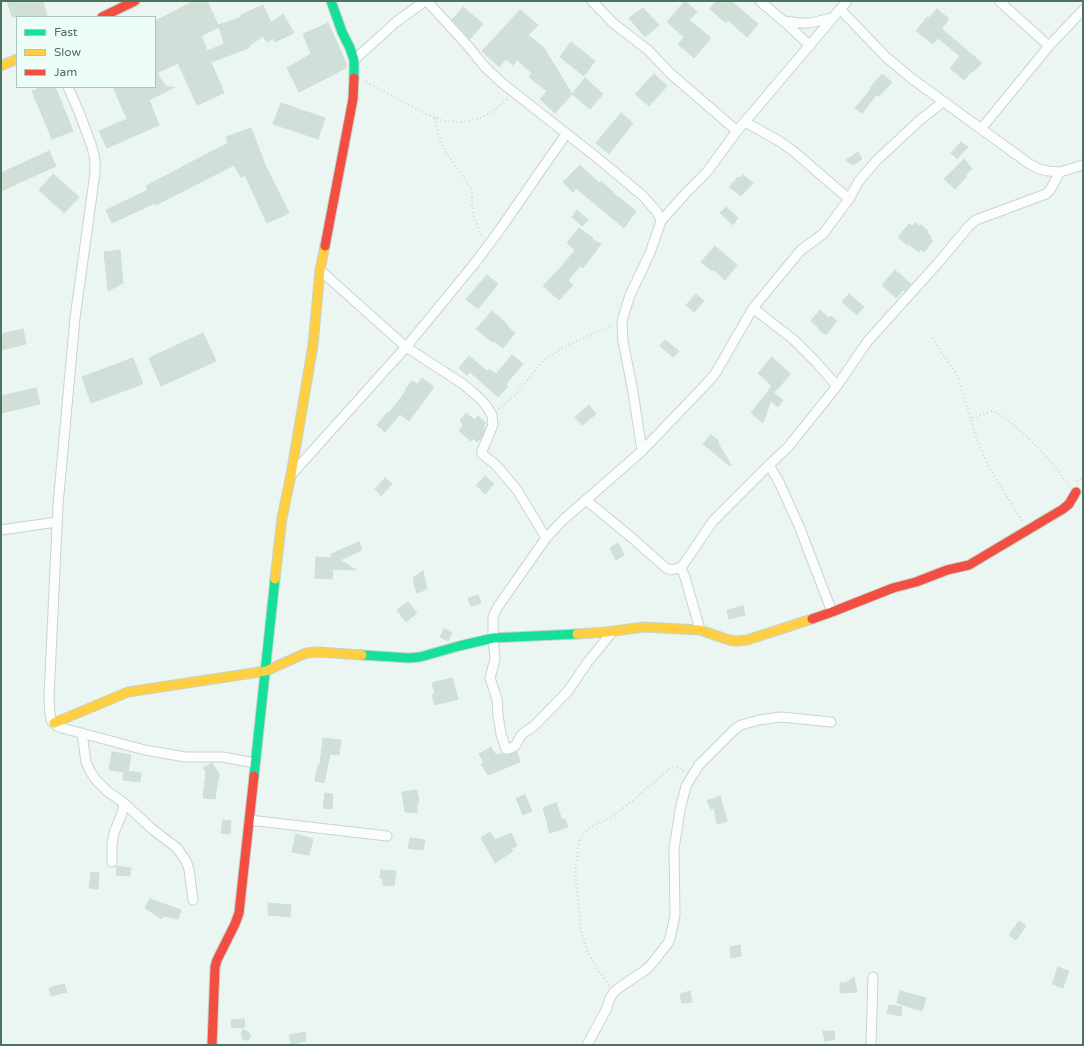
<!DOCTYPE html>
<style>
body{margin:0}
#map{position:relative;width:1084px;height:1046px;overflow:hidden;background:#ebf6f3;font-family:"Varela Round",sans-serif}
canvas{display:block}
.frame{position:absolute;inset:0;border:2px solid #4c735c;pointer-events:none}
.legend{position:absolute;left:16px;top:16px;width:140px;height:72px;box-sizing:border-box;background:#edfef8;border:1px solid #adc6ba;margin:0;padding:5px 7px;list-style:none;font-size:12px;color:#4c735c}
.legend li{display:flex;align-items:center;gap:8px;height:20px}
.legend b{width:20px;border:1px solid #adc6ba}
</style>
<div id="map">
<canvas width="1084" height="1046"></canvas>
<div class="frame"></div>
<ul class="legend">
<li><b style="height:5px;background:#16e098"></b>Fast</li>
<li><b style="height:5px;background:#ffcf43"></b>Slow</li>
<li><b style="height:5px;background:#f24e42"></b>Jam</li>
</ul>
</div>
<script>
const ctx = document.querySelector('canvas').getContext('2d');
ctx.lineJoin = 'round';
function paint(path, color) { ctx.fillStyle = color; ctx.fill(path, 'evenodd'); }
const poly = rows => new Path2D(rows.map(r => 'M' + r).join(''));
function strokePath(path, color, width, dash) { ctx.strokeStyle = color; ctx.lineWidth = width; ctx.lineCap = dash ? 'butt' : 'round'; ctx.setLineDash(dash || []); ctx.stroke(path); }
const building = poly([
 [7,1,43,1,47,17,12,17,7,1],
 [194,1,207,1,218,25,242,17,241,15,263,5,271,23,283,14,294,33,275,42,274,38,267,42,263,36,249,46,249,48,211,62,224,93,197,105,178,63,157,73,166,87,175,87,149,100,159,125,107,148,99,131,127,119,113,87,155,87,155,21,194,1],
 [219,27,224,44,207,51,201,36,219,27],
 [685,1,697,12,689,20,711,38,694,58,678,44,684,37,667,22,685,1],
 [716,1,731,1,758,24,747,37,728,20,726,23,710,9,716,1],
 [463,7,483,24,470,39,452,20,463,7],
 [643,8,659,25,645,37,629,18,643,8],
 [937,9,949,19,942,28,944,31,982,63,973,72,972,71,964,80,950,68,960,56,938,38,933,44,916,31,927,17,929,18,937,9],
 [520,10,538,25,528,35,544,48,572,94,555,113,540,99,547,91,529,77,532,73,517,60,513,65,506,59,499,67,482,51,520,10],
 [328,23,346,63,346,68,299,92,287,68,311,54,303,34,328,23],
 [571,42,595,61,584,76,560,57,571,42],
 [654,74,667,86,649,106,635,94,654,74],
 [882,74,892,82,879,96,877,94,862,113,855,108,871,89,870,88,882,74],
 [585,78,603,94,590,109,572,94,585,78],
 [41,87,55,87,73,131,52,139,32,91,41,87],
 [281,103,325,118,318,139,273,124,281,103],
 [621,113,633,123,609,154,596,143,621,113],
 [251,128,266,167,289,213,267,223,245,175,241,177,234,165,156,205,155,203,112,223,106,210,148,190,146,186,228,143,226,137,251,128],
 [961,142,968,147,957,159,951,153,961,142],
 [49,151,56,166,1,191,1,173,49,151],
 [858,152,862,159,853,165,846,160,858,152],
 [964,159,972,169,965,175,967,176,955,189,944,179,964,159],
 [580,165,599,183,601,181,613,192,613,193,636,211,624,228,576,188,573,192,563,182,580,165],
 [53,174,79,197,64,213,39,190,53,174],
 [743,175,753,183,741,196,729,187,738,177,740,178,743,175],
 [726,207,738,218,733,225,720,213,726,207],
 [577,210,588,220,582,226,572,217,577,210],
 [915,223,919,226,921,225,928,231,927,233,931,236,930,238,933,241,924,252,921,249,919,252,909,244,907,245,898,237,909,224,912,226,915,223],
 [579,228,593,238,592,239,601,244,583,268,580,266,568,280,573,285,559,300,543,286,562,266,575,250,567,243,579,228],
 [715,246,737,265,725,280,713,269,712,271,701,262,715,246],
 [120,250,123,283,108,291,104,252,120,250],
 [895,270,911,284,905,291,903,290,896,298,882,285,895,270],
 [487,275,498,284,478,309,466,299,487,275],
 [696,294,704,301,694,312,686,305,696,294],
 [849,294,864,307,857,315,842,302,849,294],
 [820,310,829,318,831,316,837,321,826,335,819,330,820,329,811,321,820,310],
 [492,311,508,325,507,326,515,333,503,348,494,341,492,342,476,329,492,311],
 [23,329,26,344,1,350,1,334,23,329],
 [203,333,216,361,161,386,149,358,203,333],
 [665,340,679,351,673,357,660,346,665,340],
 [512,355,523,364,506,384,508,386,498,397,470,372,467,375,459,368,469,356,487,371,489,369,496,374,512,355],
 [772,357,790,374,777,390,776,389,774,393,783,400,778,407,771,401,763,423,751,413,772,386,758,373,772,357],
 [133,358,143,384,91,403,82,377,133,358],
 [422,378,434,387,409,421,400,414,385,432,377,425,388,412,389,413,406,391,405,390,412,381,417,384,422,378],
 [36,388,40,404,1,413,1,396,36,388],
 [589,405,596,414,582,425,575,417,589,405],
 [466,413,475,420,478,416,486,423,483,426,485,428,482,437,477,442,473,438,471,441,459,431,463,426,460,420,466,413],
 [711,435,719,441,718,443,731,465,730,466,703,444,711,435],
 [485,476,494,484,485,494,476,485,485,476],
 [385,478,392,484,381,496,375,489,385,478],
 [359,542,362,550,340,560,356,570,333,569,332,579,315,578,316,557,332,558,331,554,359,542],
 [618,543,624,555,616,560,610,548,618,543],
 [423,571,427,589,417,593,413,581,414,577,423,571],
 [478,595,481,603,471,606,468,598,478,595],
 [408,602,417,613,406,622,397,610,408,602],
 [743,606,745,615,729,619,727,610,743,606],
 [444,629,452,633,448,641,440,637,444,629],
 [452,678,458,699,435,705,432,695,435,694,432,683,452,678],
 [323,738,341,740,339,755,330,754,324,783,315,781,318,765,320,765,323,738],
 [491,747,496,755,503,754,509,755,517,752,520,762,488,775,481,764,484,763,479,754,491,747],
 [112,752,131,755,128,771,141,773,140,782,123,780,124,772,109,770,112,752],
 [212,763,219,774,215,799,203,798,206,772,203,768,212,763],
 [417,790,419,803,417,803,417,813,405,812,402,792,417,790],
 [325,793,333,794,332,809,323,808,325,793],
 [525,795,532,811,523,815,516,798,525,795],
 [720,796,727,821,717,824,714,808,711,809,707,801,720,796],
 [556,803,562,820,565,819,568,827,550,833,547,825,548,825,543,808,556,803],
 [223,820,231,821,230,834,221,833,223,820],
 [490,832,495,840,511,833,517,846,511,848,513,851,495,863,481,838,490,832],
 [296,834,313,839,309,855,292,852,296,834],
 [410,838,425,840,423,850,408,848,410,838],
 [117,866,131,868,130,876,116,875,117,866],
 [381,870,396,871,394,886,383,885,383,879,380,878,381,870],
 [91,872,99,873,98,889,89,888,91,872],
 [150,899,181,910,178,919,163,916,162,919,145,908,150,899],
 [268,903,291,905,290,917,268,915,268,903],
 [1019,921,1026,926,1016,940,1009,935,1019,921],
 [740,945,741,956,731,958,730,947,740,945],
 [1058,967,1069,971,1063,988,1052,984,1058,967],
 [854,977,857,992,840,993,840,983,846,983,854,977],
 [64,984,67,992,51,996,49,988,64,984],
 [690,991,692,1002,682,1003,680,994,690,991],
 [900,991,926,998,922,1011,897,1003,900,991],
 [889,1005,902,1007,901,1016,887,1013,889,1005],
 [244,1019,245,1027,232,1028,231,1020,244,1019],
 [242,1029,248,1032,251,1036,248,1040,244,1040,242,1038,242,1029],
 [823,1031,834,1031,835,1039,825,1041,823,1031],
 [305,1032,306,1041,291,1044,289,1035,305,1032]
]);
paint(building, '#d0e0d9');
strokePath(building, '#cedfd6', 1);
const street = poly([
 [427,1,468,46,485,67,502,83,595,156,643,196,657,212,661,221],
 [592,1,613,23,648,50,671,74,737,131],
 [760,1,787,24,810,46],
 [999,1,1049,46],
 [840,9,886,57,911,78,1028,163,1039,169,1048,171,1060,172,1083,165],
 [784,21,799,23,810,23,832,18],
 [354,60,396,22,425,1],
 [68,87,79,112,92,147,95,160,95,173,75,318,58,505,49,697,50,714,51,720,57,726,62,728,145,750,185,757,223,757,255,763],
 [745,122,779,141,792,150,849,199],
 [981,129,1049,46,1083,10],
 [320,270,406,347,463,384,476,395,485,404,492,415,493,425,482,451,482,454,495,464,517,490,546,538],
 [753,308,794,340,816,362,837,386],
 [642,451,633,392,623,341,622,321,630,295,650,253,661,221,686,193,706,173,737,131,847,1],
 [769,465,779,482,799,526,832,612],
 [291,475,406,347,475,263,501,228,566,134],
 [586,500,632,538,666,568,671,570,679,568,681,568,685,577,700,630],
 [1,530,57,522],
 [681,568,713,521,769,465,788,447,837,386,867,342,938,263,969,226,976,220,1046,194,1050,190,1060,172],
 [613,631,587,663,568,691,534,726,522,734,515,746,509,749,506,749,501,734,498,715,497,699,490,678,495,659,493,638,493,617,497,608,546,538,563,520,642,451,708,382,715,374,753,308,801,250,823,234,849,199,859,181,876,161,920,120,943,102],
 [82,733,86,762,90,771,96,780,107,791,124,803,152,829,177,848,186,861,189,869,193,900],
 [249,820,387,836],
 [112,862,112,844,114,833,122,813,124,803],
 [587,1045,606,1010,610,998,614,992,620,987,644,971,650,966,668,943,670,938,675,916,674,849,680,810,686,786,699,765,735,729,741,725,759,720,781,717,831,722],
 [871,1045,873,977]
]);
const fast = poly([
 [331,1,342,32,350,48,354,60,354,78],
 [362,655,409,658,420,657,459,646,493,638,577,634],
 [254,776,275,579]
]);
const slow = poly([
 [1,66,17,59],
 [275,579,282,518,291,475,313,345,320,270,325,246],
 [577,634,606,632,644,627,700,630,729,640,736,641,747,640,812,619],
 [54,723,128,692,266,671,306,653,318,652,362,655]
]);
const jam = poly([
 [102,17,135,1],
 [325,246,353,99,354,78],
 [812,619,832,612,893,588,916,582,947,570,969,565,1063,509,1069,504,1076,492],
 [212,1045,215,967,217,960,235,924,239,913,254,776]
]);
strokePath(street, '#c8d4cf', 11);
strokePath(fast, '#c5d3cd', 11);
strokePath(slow, '#c5d3cd', 11);
strokePath(jam, '#c5d3cd', 11);
strokePath(poly([
 [366,82,432,117,445,121,463,122,481,118,493,111,508,99],
 [435,118,438,133,443,146,449,157,472,190,472,204,474,217,480,232,483,237],
 [933,338,947,361,957,374,976,436,987,464,1022,521],
 [499,409,518,392,545,359,566,346,612,325],
 [972,418,992,411,995,412,1001,415,1025,435,1046,456,1069,485],
 [1077,481,1083,478],
 [609,985,598,970,587,951,581,931,575,870,579,843,581,837,584,833,590,827,610,818,630,803,669,769,677,767,682,769,684,773]
]), '#cbd7d1', 2, [1, 3]);
strokePath(street, '#fcfefd', 9);
strokePath(fast, '#16e098', 9);
strokePath(slow, '#ffcf43', 9);
strokePath(jam, '#f24e42', 9);
</script>
